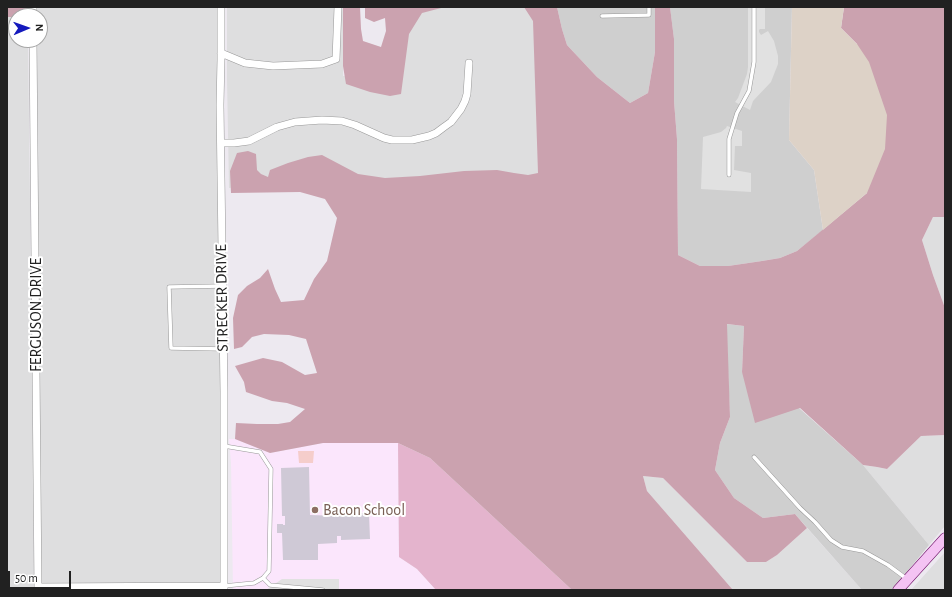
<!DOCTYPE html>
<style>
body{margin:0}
#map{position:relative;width:952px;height:597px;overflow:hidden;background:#ede9f0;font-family:"Alegreya Sans",sans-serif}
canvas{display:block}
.frame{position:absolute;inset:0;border:8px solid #212121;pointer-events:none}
.north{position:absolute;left:8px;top:8px;width:40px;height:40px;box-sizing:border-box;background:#fff;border:1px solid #a6a6a6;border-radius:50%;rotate:88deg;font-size:11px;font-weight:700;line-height:16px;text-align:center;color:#212121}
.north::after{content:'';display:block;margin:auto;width:14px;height:18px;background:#151abd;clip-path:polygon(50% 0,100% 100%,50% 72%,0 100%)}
.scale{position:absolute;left:8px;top:571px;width:63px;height:18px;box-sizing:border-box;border:2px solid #212121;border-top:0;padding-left:5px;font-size:12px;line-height:14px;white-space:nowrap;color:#212121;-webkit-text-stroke:3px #fff;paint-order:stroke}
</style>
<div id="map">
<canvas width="952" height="597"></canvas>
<div class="frame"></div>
<div class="north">N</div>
<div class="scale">50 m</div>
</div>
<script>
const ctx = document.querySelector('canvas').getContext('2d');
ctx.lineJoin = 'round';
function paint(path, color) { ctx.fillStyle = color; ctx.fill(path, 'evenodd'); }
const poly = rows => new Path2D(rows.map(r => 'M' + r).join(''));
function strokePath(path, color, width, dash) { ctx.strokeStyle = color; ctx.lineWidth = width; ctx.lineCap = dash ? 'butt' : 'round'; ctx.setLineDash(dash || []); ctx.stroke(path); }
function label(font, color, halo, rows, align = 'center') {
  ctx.font = font + ' "Alegreya Sans",sans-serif'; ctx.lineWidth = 4; ctx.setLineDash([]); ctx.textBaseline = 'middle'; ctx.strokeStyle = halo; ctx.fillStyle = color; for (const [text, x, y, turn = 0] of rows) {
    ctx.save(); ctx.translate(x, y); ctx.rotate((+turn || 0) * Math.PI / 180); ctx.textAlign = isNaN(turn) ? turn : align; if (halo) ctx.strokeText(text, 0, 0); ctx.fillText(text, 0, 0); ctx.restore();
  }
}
paint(poly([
 [7,7,27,7,27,16,16,16,16,40,28,40,33,442,34,590,7,590],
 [33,7,221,7,224,586,38,587,33,40,40,40,40,16,33,16],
 [227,7,343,7,343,76,397,75,396,7,536,7,539,183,229,188,227,78],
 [933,217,945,217,945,308,933,275,922,240],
 [945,435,945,526,929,545,863,465,877,467,887,469,921,436],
 [643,476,663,478,747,562,766,562,777,555,807,528,862,590,733,590,647,491],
 [945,552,945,590,911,590]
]), '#dededf');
paint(poly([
 [229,439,235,439,270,453,323,443,398,443,399,557,417,569,436,590,233,590,231,463]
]), '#fbe6fc');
paint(poly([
 [557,7,655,7,655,52,648,93,630,103,597,77,567,45,562,29],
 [670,7,792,7,789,140,814,170,823,230,797,251,780,258,762,261,728,266,700,266,678,255,677,139,674,101,674,39],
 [726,324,744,326,742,372,799,408,863,465,929,545,892,590,862,590,795,514,763,518,734,498,715,470,720,443,730,417]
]), '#cfcfcf');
paint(poly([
 [398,443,430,458,572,590,436,590,417,569,399,557]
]), '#e4b4cd');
paint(poly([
 [7,7,27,7,27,10,15,17,7,17],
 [343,7,360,7,361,29,363,41,381,47,386,31,385,18,374,22,365,18,365,7,445,7,422,13,409,34,401,94,390,96,370,92,346,84,343,66],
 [524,7,557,7,562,29,567,45,597,77,630,103,648,93,655,52,655,7,670,7,674,39,674,101,677,139,678,255,700,266,728,266,762,261,780,258,797,251,867,193,857,44,841,28,844,7,945,7,945,217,933,217,922,240,933,275,945,308,945,435,921,436,887,469,877,467,863,465,800,408,755,423,742,372,744,326,727,324,730,417,720,443,715,470,734,498,763,518,795,514,807,528,777,555,766,562,747,562,663,478,643,476,647,491,733,590,572,590,430,458,398,443,323,443,270,453,235,439,236,423,257,424,278,424,290,422,305,409,287,403,272,401,246,392,244,382,235,366,263,358,282,362,305,375,317,373,306,339,289,335,264,334,252,337,242,347,234,349,233,318,238,295,247,286,260,278,268,269,275,289,281,302,304,300,314,279,327,261,337,218,325,199,300,192,231,193,230,171,237,153,248,151,256,154,257,170,261,174,268,177,270,170,288,163,308,157,322,155,358,174,385,178,420,176,464,171,497,170,514,173,528,175,538,173,533,21]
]), '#cba2af');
paint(poly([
 [792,7,844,7,841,28,857,44,869,62,887,115,885,149,867,193,823,230,814,170,789,140]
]), '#ddd2c7');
paint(poly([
 [298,451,314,451,313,463,299,463]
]), '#f5cdcb');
paint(poly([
 [748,7,765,7,765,29,760,29,759,30,759,32,761,35,768,31,774,41,778,56,778,64,771,82,753,101,750,110,735,102,738,98,747,74,748,67],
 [727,126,742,131,742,146,735,146,734,170,751,173,751,192,701,189,703,137,721,132,726,128],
 [282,579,339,579,339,590,266,590]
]), '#e1e1e1');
paint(poly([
 [309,467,310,515,341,516,340,513,369,513,370,539,341,540,341,536,337,536,337,543,318,544,318,560,283,560,282,533,277,533,277,524,283,524,283,525,285,525,285,516,282,516,281,468]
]), '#cfc9d6');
const lane = poly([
 [602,16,649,15,649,7],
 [729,175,729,139,737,113,749,91,754,62,754,7],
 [222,286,169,287,171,348,223,349],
 [224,446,260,452,271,469,269,571,263,578,254,583,224,586],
 [754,457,800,508,815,522,831,540,842,547,863,551,888,565,907,579],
 [263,578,270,585,323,590]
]);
const street = poly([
 [33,7,33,16],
 [221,7,221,59,220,105,224,392,224,590],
 [33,40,38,590],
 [221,53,245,63,273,66,322,64,336,59,338,7],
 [221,143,234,143,249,141,277,127,295,122,322,120,342,121,355,125,384,138,392,140,412,140,429,136,436,133,444,127,451,122,461,109,465,101,467,94,469,63],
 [38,587,224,586]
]);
const secondary = poly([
 [898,590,945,538]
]);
strokePath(lane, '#989898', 4.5);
strokePath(street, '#989898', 8);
strokePath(secondary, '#6f1168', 11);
strokePath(lane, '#fff', 3.5);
strokePath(street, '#fff', 7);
strokePath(secondary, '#f4c3f3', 10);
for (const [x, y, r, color] of [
 [315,510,4,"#8d6e63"]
]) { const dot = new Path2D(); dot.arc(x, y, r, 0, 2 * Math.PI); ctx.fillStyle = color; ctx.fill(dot); strokePath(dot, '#fff', 1.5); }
label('16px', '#212121', '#fff', [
 ["STRECKER DRIVE",222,298,-91],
 ["FERGUSON DRIVE",36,315,-90]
]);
label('16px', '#785e54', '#fff', [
 ["Bacon School",323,510]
], 'left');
</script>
